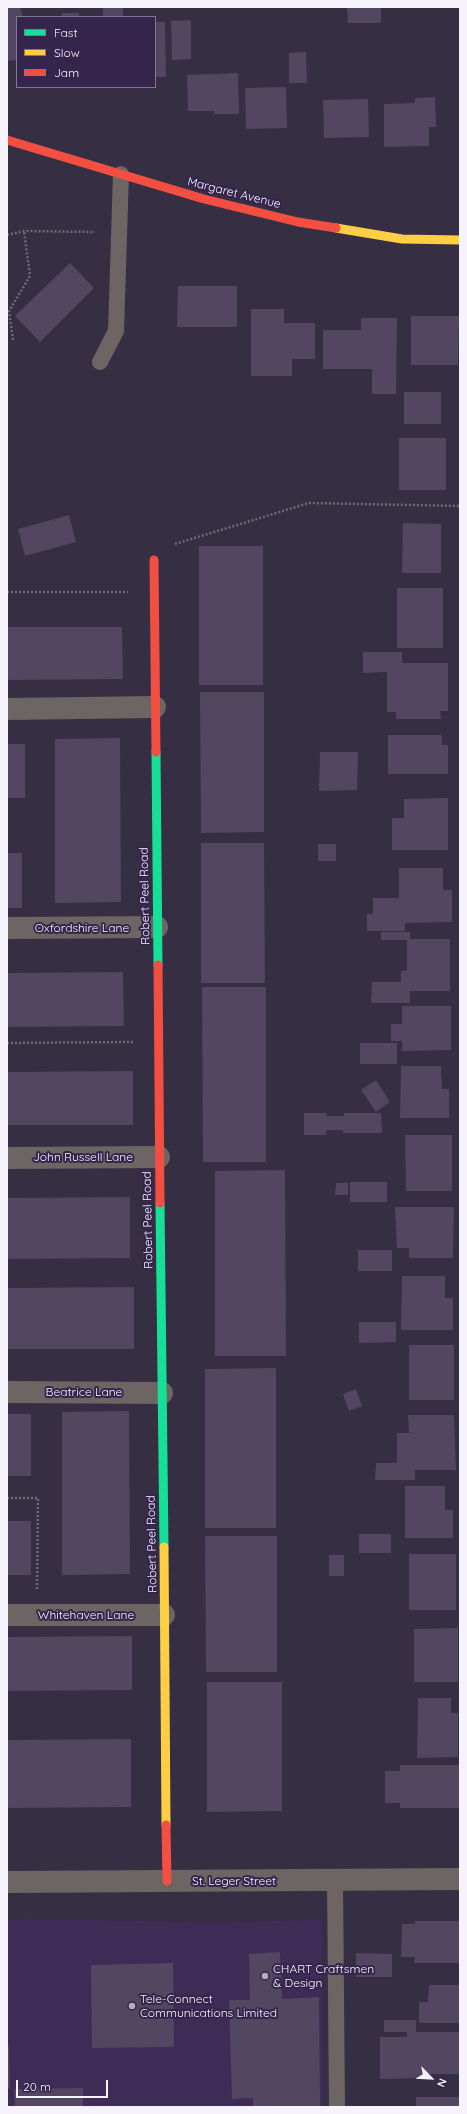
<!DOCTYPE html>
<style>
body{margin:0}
#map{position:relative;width:467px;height:2114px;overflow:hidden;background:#362e43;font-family:Quicksand,sans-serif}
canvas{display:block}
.frame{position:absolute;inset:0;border:8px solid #f6f3fd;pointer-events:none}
.legend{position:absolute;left:16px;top:16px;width:140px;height:72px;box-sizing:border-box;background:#35254c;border:1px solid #827793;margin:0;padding:5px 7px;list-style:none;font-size:12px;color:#f6f3fd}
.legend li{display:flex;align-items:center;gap:8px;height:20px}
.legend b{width:20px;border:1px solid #827793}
.north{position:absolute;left:411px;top:2058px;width:40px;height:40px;-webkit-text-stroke:3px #35254c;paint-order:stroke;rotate:114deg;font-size:11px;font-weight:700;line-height:16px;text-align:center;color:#f6f3fd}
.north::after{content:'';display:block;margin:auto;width:14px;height:18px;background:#f6f3fd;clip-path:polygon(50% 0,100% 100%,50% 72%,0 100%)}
.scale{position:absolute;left:16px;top:2080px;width:92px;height:18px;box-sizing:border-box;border:2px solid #f6f3fd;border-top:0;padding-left:5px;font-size:12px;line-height:14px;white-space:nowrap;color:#f6f3fd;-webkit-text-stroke:3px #35254c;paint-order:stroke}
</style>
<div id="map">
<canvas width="467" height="2114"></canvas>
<div class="frame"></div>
<ul class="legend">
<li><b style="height:5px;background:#16e098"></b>Fast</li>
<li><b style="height:5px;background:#ffcf43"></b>Slow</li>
<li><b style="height:5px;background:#f24e42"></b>Jam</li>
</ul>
<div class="north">N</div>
<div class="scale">20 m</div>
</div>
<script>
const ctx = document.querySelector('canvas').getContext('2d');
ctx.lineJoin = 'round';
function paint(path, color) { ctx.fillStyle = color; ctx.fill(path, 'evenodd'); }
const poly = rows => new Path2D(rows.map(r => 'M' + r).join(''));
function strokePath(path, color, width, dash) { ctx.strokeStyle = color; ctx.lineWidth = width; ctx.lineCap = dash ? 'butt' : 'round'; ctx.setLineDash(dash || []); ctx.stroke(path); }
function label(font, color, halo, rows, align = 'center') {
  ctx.font = font + ' Quicksand,sans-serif'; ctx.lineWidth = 4; ctx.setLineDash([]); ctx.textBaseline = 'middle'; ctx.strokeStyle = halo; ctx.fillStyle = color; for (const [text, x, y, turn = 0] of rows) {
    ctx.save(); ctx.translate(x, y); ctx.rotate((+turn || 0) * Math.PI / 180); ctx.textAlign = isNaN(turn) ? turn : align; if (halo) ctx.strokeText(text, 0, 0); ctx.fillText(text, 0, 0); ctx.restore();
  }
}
paint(poly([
 [7,1919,218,1922,322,1920,323,2107,7,2107]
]), '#3e2c57');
paint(poly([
 [7,7,21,7,22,17,17,17,17,60,7,61],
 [103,7,123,7,123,17,103,17],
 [347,7,381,7,381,23,348,23],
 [62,13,79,13,79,17,62,17],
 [191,20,191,59,172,60,171,21],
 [155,22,165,22,166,77,155,77],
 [306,52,307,83,289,83,289,53],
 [238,73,239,114,214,114,214,111,188,111,187,75],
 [286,87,287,128,246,129,245,88],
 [435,97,436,127,429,127,429,146,384,147,384,104,415,103,415,98],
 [368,99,369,137,324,138,323,100],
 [70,263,94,288,40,342,15,316],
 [178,286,237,286,237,327,177,327],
 [251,309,284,309,284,323,315,323,315,359,292,359,292,376,251,376],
 [411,316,459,316,458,365,411,365],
 [361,318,397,318,396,394,372,394,372,369,323,369,323,330,361,330],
 [404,392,441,392,441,424,404,424],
 [399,438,446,438,446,490,399,490],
 [69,515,76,542,25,556,18,529],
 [403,523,441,524,441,573,402,573],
 [199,546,263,546,263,685,199,685],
 [397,588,443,588,443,648,397,648],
 [7,627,122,627,123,679,7,680],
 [363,652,402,652,402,663,448,663,448,711,440,711,441,719,396,719,396,712,387,712,387,672,363,673],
 [200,692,264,692,264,832,201,833],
 [388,735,442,735,442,745,448,745,448,774,388,774],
 [120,738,121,902,55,903,55,739],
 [7,744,25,744,25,798,7,798],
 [320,752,358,752,357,790,319,791],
 [448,798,448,850,392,850,392,818,404,818,404,799],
 [201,843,264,843,265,983,201,983],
 [318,844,336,844,336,861,318,861],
 [7,853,22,853,22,908,7,908],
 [399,868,443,868,443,890,452,890,452,922,405,923,405,931,367,931,367,914,373,914,373,898,399,898],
 [381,932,410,932,410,939,450,939,450,991,410,991,410,1003,371,1003,372,982,401,982,401,971,407,970,407,940,381,940],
 [123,972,124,1026,7,1027,7,973],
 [202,987,266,987,266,1162,203,1162],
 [402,1006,451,1006,451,1050,402,1051,402,1041,391,1041,391,1024,402,1024],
 [360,1043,397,1043,397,1064,360,1064],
 [401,1066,441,1066,442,1089,449,1089,449,1118,400,1118],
 [133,1071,133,1125,7,1125,7,1072],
 [376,1080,390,1102,376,1112,361,1090],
 [304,1113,327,1113,326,1116,344,1116,344,1113,381,1113,382,1133,343,1133,343,1130,327,1130,326,1135,304,1135],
 [405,1135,452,1135,452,1191,406,1191],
 [285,1170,286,1356,215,1356,215,1171],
 [350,1182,387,1182,387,1202,350,1202],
 [336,1183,348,1183,348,1195,335,1195],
 [130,1197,130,1258,7,1259,7,1198],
 [395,1207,454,1207,453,1258,409,1258,409,1248,397,1248],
 [358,1250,392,1250,392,1271,358,1271],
 [402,1276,445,1276,445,1298,453,1298,453,1330,401,1330],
 [134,1287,134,1349,7,1349,7,1288],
 [359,1322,396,1322,396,1342,359,1343],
 [409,1345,454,1345,454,1400,409,1400],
 [276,1368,276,1528,205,1528,205,1369],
 [356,1389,362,1406,349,1411,343,1394],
 [129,1411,130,1574,62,1575,62,1412],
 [7,1414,31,1414,31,1476,7,1476],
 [408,1415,454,1415,456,1470,415,1470,415,1480,375,1480,376,1463,397,1463,397,1433,409,1433],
 [405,1486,445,1486,445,1510,453,1510,453,1538,405,1538],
 [7,1521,31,1521,31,1575,7,1575],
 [359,1534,391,1534,391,1553,359,1553],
 [205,1536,277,1536,277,1672,206,1672],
 [409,1554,456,1554,456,1610,409,1610],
 [329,1555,344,1555,344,1576,329,1576],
 [458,1628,458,1682,414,1682,414,1629],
 [132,1636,132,1690,7,1691,7,1637],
 [207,1682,282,1682,282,1811,207,1812],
 [418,1698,451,1698,451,1713,458,1713,458,1757,417,1758],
 [131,1739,131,1807,7,1808,7,1740],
 [400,1765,460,1765,460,1808,400,1808,400,1803,385,1803,385,1771,400,1771],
 [415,1921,460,1921,460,1963,414,1963,415,1957,401,1957,402,1924,415,1924],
 [280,1952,282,1999,319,1997,320,2107,253,2107,253,2098,232,2099,229,2000,250,2000,249,1954],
 [356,1953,392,1954,392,1977,356,1977],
 [173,1963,174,2047,92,2048,91,1965],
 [429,1985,460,1985,460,2023,419,2023,419,2002,428,2002],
 [384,2020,416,2020,416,2032,460,2032,460,2074,424,2074,424,2078,380,2079,380,2037,407,2037,407,2032,384,2032],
 [7,2045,9,2045,10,2088,7,2088],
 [83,2088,83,2107,15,2107,14,2089],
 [416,2097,460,2097,460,2107,416,2107]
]), '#524661');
strokePath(poly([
 [7,235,24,231,95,232],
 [13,340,9,311,30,276,24,231],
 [175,544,309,503,460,506],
 [7,592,128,592],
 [7,1043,133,1042],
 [7,1498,38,1498,37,1589]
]), '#716b71', 2.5, [2, 2]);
strokePath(poly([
 [100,362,116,331,121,174],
 [335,1880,337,2107]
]), '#6c6564', 16);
strokePath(poly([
 [7,709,155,707],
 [7,928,157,927],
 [7,1158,159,1157],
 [7,1392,162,1393],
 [7,1615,164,1615],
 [7,1882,460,1879]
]), '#6c6564', 22);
strokePath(poly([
 [156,752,158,965],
 [160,1203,164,1547]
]), '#16e098', 9);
strokePath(poly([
 [336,228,402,239,460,240],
 [164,1547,166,1825]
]), '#ffcf43', 9);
strokePath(poly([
 [7,140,204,199,298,222,336,228],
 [154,560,156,752],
 [158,965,160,1203],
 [166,1825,167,1881]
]), '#f24e42', 9);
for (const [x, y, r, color] of [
 [265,1976,4,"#b3aebc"],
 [132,2006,4,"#b3aebc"]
]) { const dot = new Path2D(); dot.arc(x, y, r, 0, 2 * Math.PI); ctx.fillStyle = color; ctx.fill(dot); strokePath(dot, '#35254c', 1.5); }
label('12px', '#f6f3fd', '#35254c', [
 ["Margaret Avenue",234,193,14],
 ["Robert Peel Road",145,896,-91],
 ["Oxfordshire Lane",82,928],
 ["John Russell Lane",83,1157],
 ["Robert Peel Road",148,1220,-91],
 ["Beatrice Lane",84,1392],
 ["Robert Peel Road",152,1544,-91],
 ["Whitehaven Lane",86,1615],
 ["St. Leger Street",234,1881]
]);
label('12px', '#f6f3fd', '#35254c', [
 ["CHART Craftsmen",273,1969],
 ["& Design",273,1983],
 ["Tele-Connect",140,1999],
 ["Communications Limited",140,2013]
], 'left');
</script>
